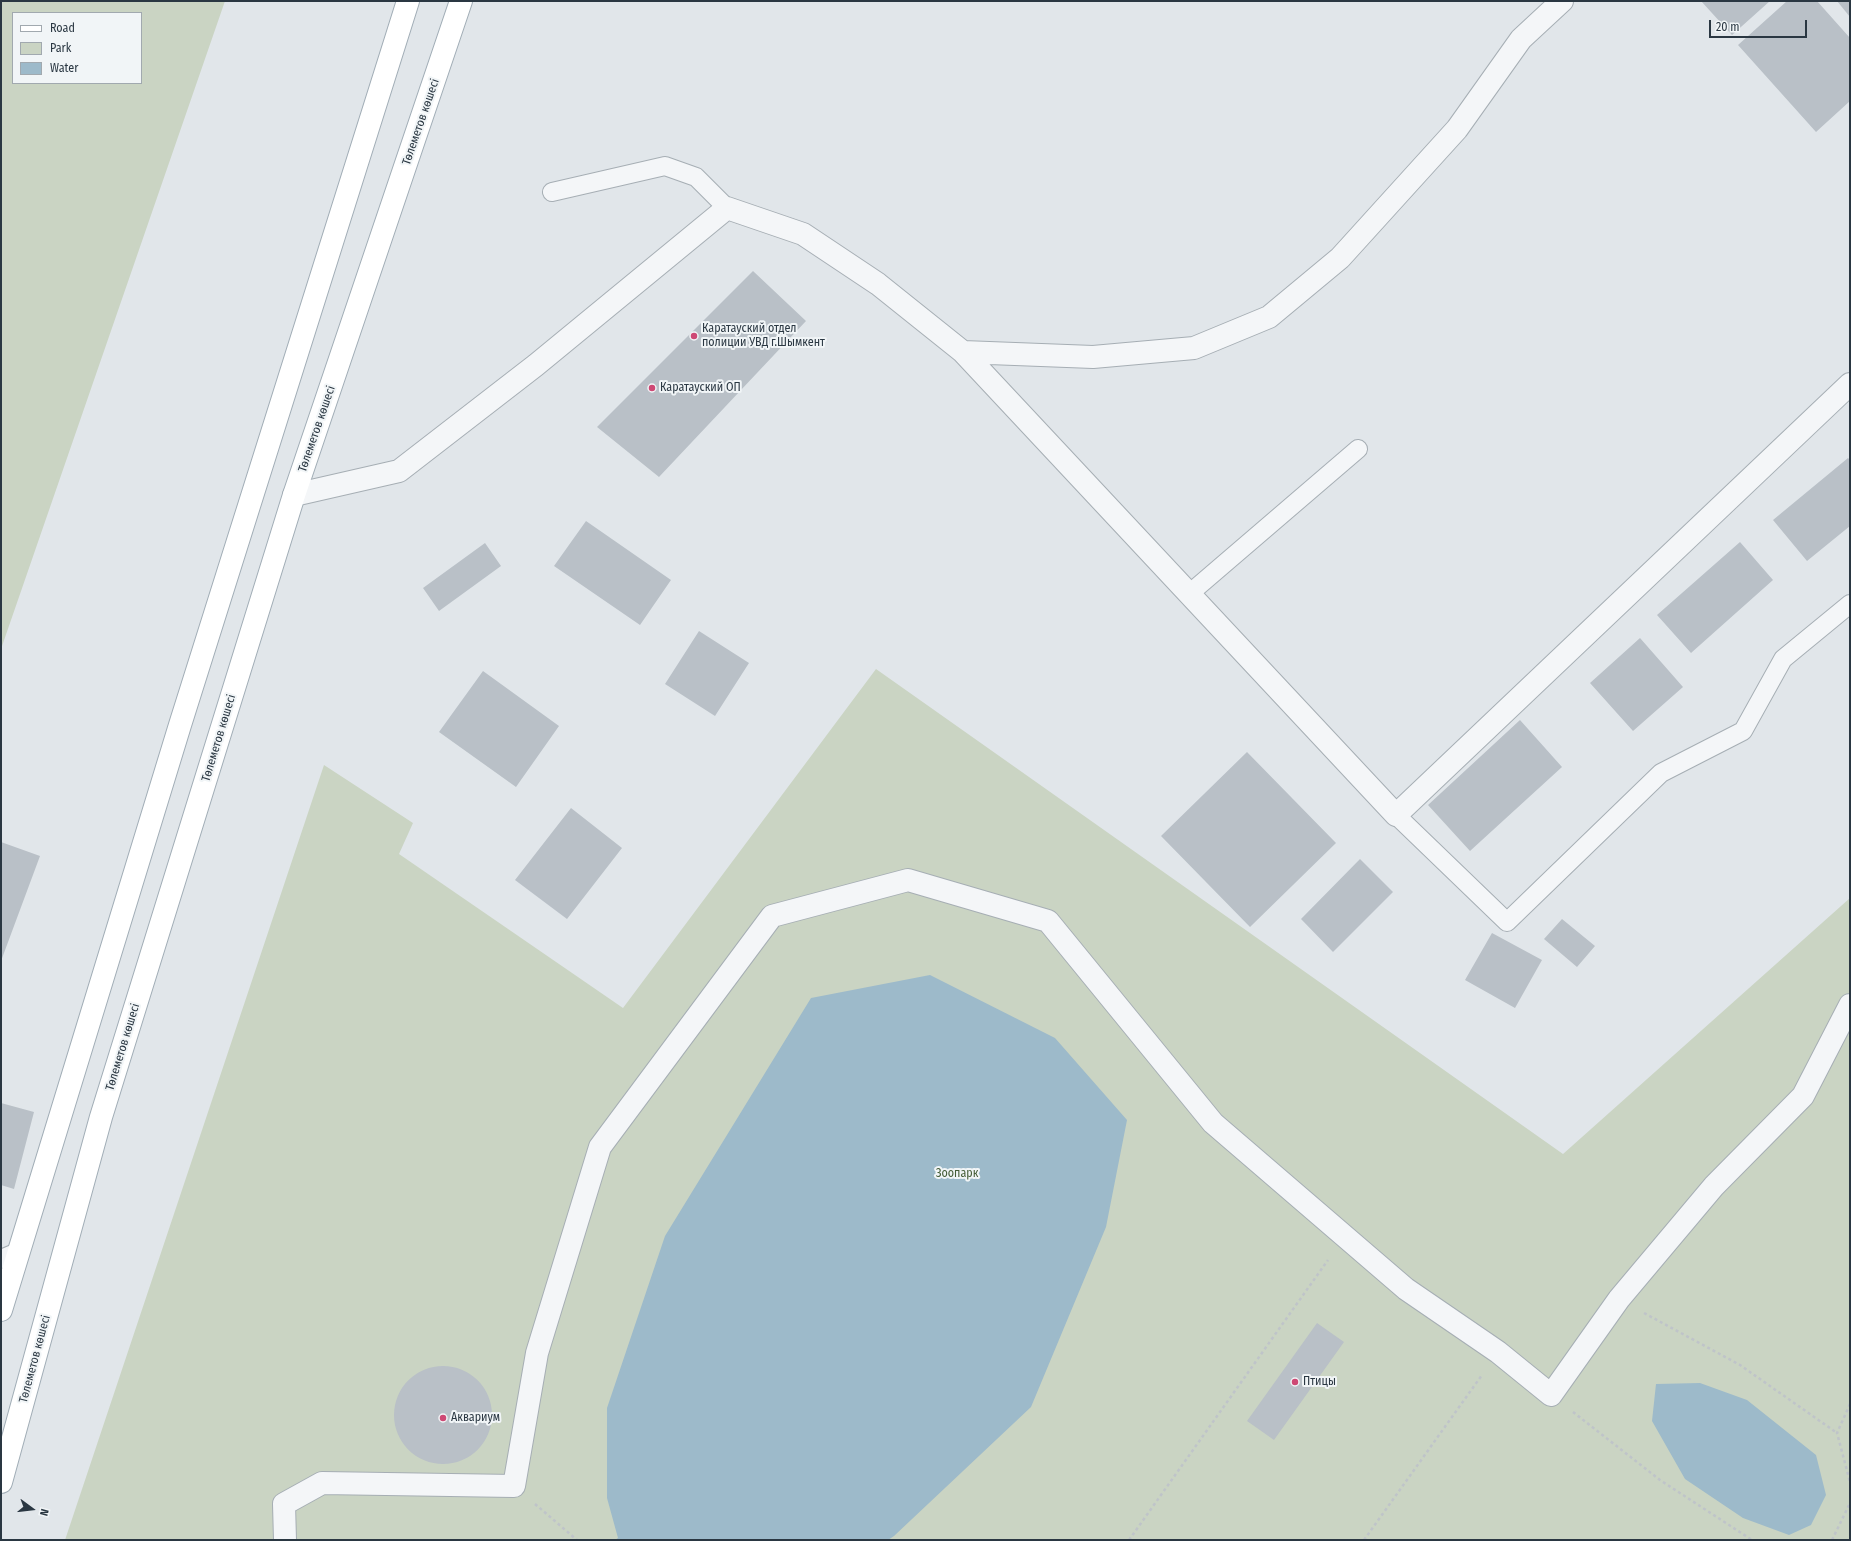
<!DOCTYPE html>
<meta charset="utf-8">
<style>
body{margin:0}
#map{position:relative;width:1851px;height:1541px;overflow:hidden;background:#e1e6ea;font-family:"Fira Sans Condensed",sans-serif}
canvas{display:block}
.frame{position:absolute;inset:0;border:2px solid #2a3742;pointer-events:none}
.legend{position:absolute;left:12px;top:12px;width:130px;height:72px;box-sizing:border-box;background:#f1f5f7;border:1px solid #a1a9af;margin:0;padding:5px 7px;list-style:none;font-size:12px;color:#2a3742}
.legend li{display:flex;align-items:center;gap:8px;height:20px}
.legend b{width:20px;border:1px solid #a1a9af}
.north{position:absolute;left:12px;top:1489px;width:40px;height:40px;-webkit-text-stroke:3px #f1f5f7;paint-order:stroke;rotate:105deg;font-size:11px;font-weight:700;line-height:16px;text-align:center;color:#2a3742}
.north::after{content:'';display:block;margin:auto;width:14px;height:18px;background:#2a3742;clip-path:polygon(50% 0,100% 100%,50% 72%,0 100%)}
.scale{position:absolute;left:1709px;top:20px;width:98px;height:18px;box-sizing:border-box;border:2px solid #2a3742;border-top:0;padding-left:5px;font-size:12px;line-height:14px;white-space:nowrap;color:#2a3742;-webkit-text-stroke:3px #f1f5f7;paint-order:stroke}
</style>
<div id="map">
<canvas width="1851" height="1541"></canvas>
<div class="frame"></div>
<ul class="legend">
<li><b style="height:5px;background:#fff"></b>Road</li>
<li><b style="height:11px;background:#cad4c3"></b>Park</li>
<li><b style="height:11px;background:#9dbaca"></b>Water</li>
</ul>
<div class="north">N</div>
<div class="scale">20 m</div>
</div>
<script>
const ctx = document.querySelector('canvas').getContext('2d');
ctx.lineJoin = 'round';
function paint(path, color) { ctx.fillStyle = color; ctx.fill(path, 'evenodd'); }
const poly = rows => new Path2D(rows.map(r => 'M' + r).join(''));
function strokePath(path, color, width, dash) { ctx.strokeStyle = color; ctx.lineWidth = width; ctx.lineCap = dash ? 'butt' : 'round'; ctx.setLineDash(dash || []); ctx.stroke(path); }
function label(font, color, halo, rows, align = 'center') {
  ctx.font = font + ' "Fira Sans Condensed",sans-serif'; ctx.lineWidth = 4; ctx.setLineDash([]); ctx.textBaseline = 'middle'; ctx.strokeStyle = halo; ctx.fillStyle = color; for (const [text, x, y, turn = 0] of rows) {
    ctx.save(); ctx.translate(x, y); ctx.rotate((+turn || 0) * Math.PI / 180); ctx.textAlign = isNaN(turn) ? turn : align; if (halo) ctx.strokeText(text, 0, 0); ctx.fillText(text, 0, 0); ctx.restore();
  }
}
paint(poly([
 [1,1,225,1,1,649],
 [13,13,141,13,141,83,13,83],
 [876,669,1563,1154,1850,898,1850,1540,65,1540,324,765,413,823,399,854,623,1008]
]), '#cad4c3');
paint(poly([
 [930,975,1055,1038,1127,1120,1106,1227,1031,1407,894,1536,888,1540,615,1540,618,1538,607,1498,607,1408,665,1236,811,998],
 [1700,1383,1747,1400,1816,1455,1826,1495,1811,1525,1789,1535,1743,1518,1685,1479,1652,1421,1656,1384]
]), '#9dbaca');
paint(poly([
 [1701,1,1770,1,1732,35],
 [1787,1,1817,1,1850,38,1850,101,1816,132,1738,45],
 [1837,1,1850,1,1850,17],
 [753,271,806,321,659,477,597,427],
 [1848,458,1850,460,1850,526,1807,561,1773,520],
 [586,521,671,580,640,625,554,566],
 [1740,542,1773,580,1691,653,1657,615],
 [485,543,501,566,439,611,423,588],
 [699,631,749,663,715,716,665,684],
 [1640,638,1683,687,1633,731,1590,683],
 [483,671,559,726,516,787,439,732],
 [1520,720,1562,767,1470,851,1428,805],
 [1247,752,1336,843,1250,927,1161,836],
 [571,808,622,848,567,919,515,880],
 [1,842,40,856,1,961],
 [1360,859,1393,892,1333,952,1301,919],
 [1562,919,1595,946,1577,967,1544,939],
 [1492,933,1542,960,1515,1008,1465,980],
 [1,1103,34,1112,14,1189,1,1185],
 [1317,1323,1344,1342,1274,1440,1247,1421],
 '394 1415a49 49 0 1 1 98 0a49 49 0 1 1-98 0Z'
]), '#b9c0c7');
const lane = poly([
 [552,192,665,166,696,177,727,208],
 [1189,594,1358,449],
 [1396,815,1507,922,1661,773,1743,731,1783,659,1850,604],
 [1,1259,20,1251]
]);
const street = poly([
 [963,352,1093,357,1194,348,1269,317,1340,258,1457,129,1521,39,1562,1],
 [294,495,399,471,536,365,727,208,803,234,878,284,963,352,1396,815,1850,384],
 [285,1540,284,1504,322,1483,514,1486,537,1353,600,1147,772,916,908,880,1048,921,1213,1123,1406,1289,1498,1352,1551,1395,1619,1299,1714,1186,1803,1096,1850,1005]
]);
const primary = poly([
 [1,1310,180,725,408,1],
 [1,1482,101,1117,294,495,461,1]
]);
strokePath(lane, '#a6aeb4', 20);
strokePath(street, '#a6aeb4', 24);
strokePath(primary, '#a1adb6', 24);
strokePath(poly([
 [1644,1313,1740,1365,1837,1433],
 [1850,1404,1837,1433,1850,1482],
 [1573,1412,1660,1480,1752,1540],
 [535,1504,577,1540],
 [1129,1540,1328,1260],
 [1364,1540,1482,1375],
 [1832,1540,1850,1503]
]), '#bfc4c9', 2.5, [3, 3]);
strokePath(lane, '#f4f6f8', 18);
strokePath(street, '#f4f6f8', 22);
strokePath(primary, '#fff', 22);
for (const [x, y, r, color] of [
 [694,336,4,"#ce4874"],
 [652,388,4,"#ce4874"],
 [1295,1382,4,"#ce4874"],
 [443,1418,4,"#ce4874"]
]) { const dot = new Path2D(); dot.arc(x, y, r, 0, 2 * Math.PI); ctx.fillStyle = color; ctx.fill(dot); strokePath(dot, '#f1f5f7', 1.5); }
label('12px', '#2a3742', '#f1f5f7', [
 ["Төлеметов көшесі",421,122,-71],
 ["Төлеметов көшесі",317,429,-71],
 ["Төлеметов көшесі",219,738,-73],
 ["Төлеметов көшесі",123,1047,-73],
 ["Төлеметов көшесі",35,1359,-75]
]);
label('12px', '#2a3742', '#f1f5f7', [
 ["Каратауский отдел",702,329],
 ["полиции УВД г.Шымкент",702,343],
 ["Каратауский ОП",660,388],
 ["Птицы",1303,1382],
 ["Аквариум",451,1418]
], 'left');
label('12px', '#455d37', '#f1f5f7', [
 ["Зоопарк",957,1174]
]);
</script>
